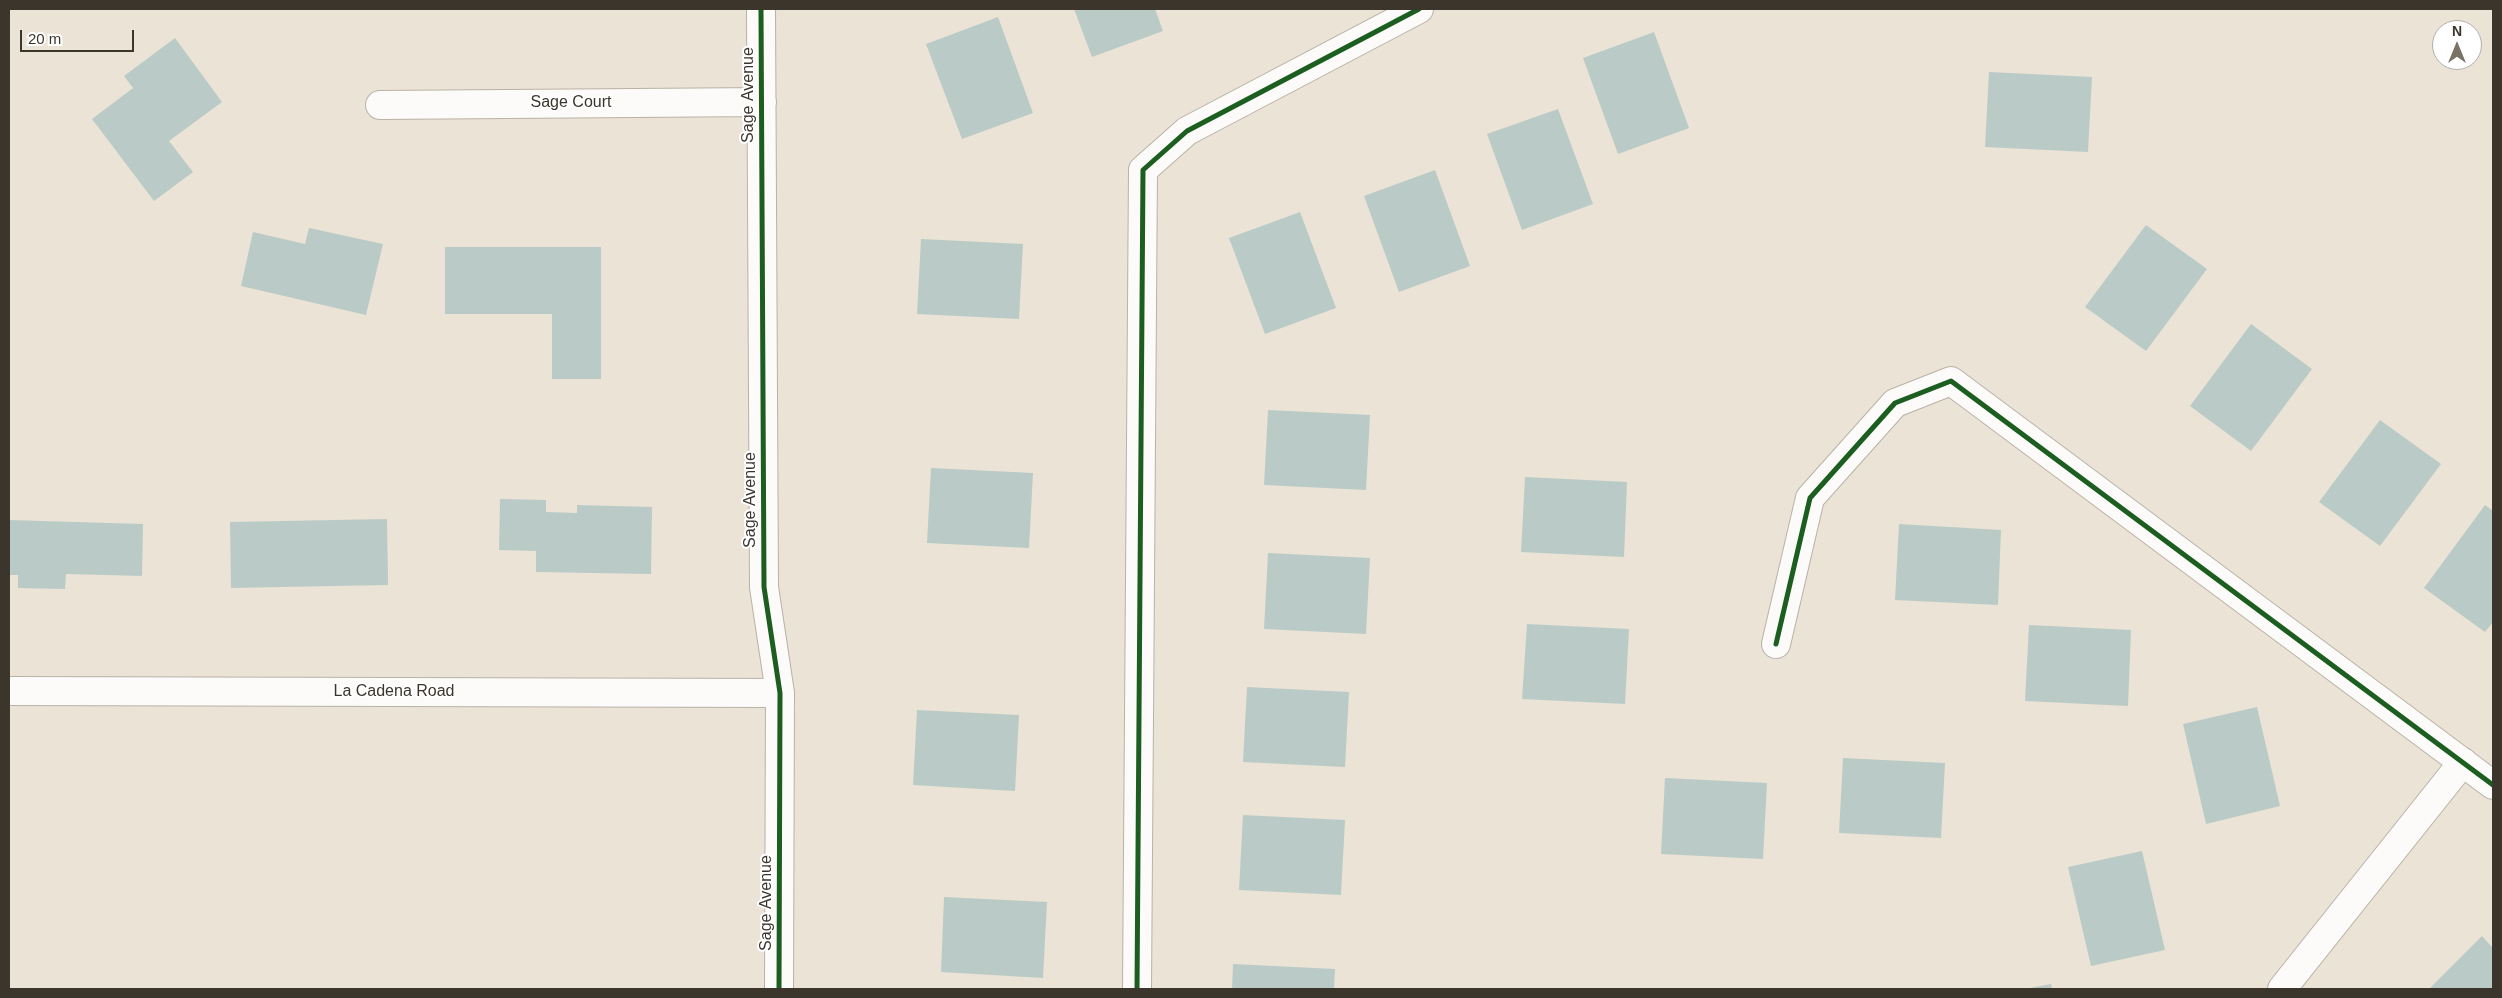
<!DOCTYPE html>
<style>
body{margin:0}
#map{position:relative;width:2502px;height:998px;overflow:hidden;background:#ebe3d5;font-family:Arial,sans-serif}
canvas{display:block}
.frame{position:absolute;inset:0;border:10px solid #3b352c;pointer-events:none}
.north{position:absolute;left:2432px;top:20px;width:50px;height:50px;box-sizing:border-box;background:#fff;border:1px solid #b1aeab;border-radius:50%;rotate:0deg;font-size:14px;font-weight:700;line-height:20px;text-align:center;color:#3b352c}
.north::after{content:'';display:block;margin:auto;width:18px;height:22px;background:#797267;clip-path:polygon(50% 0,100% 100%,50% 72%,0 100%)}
.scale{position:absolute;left:20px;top:30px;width:114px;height:22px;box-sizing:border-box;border:2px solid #3b352c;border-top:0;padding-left:6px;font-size:15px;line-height:18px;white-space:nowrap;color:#3b352c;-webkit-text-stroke:4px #fff;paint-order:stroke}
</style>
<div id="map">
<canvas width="2502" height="998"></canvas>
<div class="frame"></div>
<div class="north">N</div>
<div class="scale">20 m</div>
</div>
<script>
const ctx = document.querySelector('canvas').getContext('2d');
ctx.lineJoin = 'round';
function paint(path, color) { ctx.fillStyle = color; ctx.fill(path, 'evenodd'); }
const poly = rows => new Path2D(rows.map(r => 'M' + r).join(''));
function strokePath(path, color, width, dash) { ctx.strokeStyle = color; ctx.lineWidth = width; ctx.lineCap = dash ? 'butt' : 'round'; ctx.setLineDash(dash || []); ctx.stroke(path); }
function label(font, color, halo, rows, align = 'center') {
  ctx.font = font + ' Arial,sans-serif'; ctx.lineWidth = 4; ctx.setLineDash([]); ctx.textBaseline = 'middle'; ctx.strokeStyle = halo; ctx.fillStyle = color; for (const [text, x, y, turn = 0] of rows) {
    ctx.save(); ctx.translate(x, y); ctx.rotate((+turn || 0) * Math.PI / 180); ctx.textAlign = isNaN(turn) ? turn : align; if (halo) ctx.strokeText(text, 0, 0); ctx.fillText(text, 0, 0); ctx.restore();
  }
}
paint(poly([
 [1074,9,1155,9,1163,31,1092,57],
 [998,17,1033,113,962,139,926,44],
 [1654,32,1689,128,1618,154,1583,58],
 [175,38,222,102,169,141,193,172,154,201,92,119,133,88,124,76],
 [1989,72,2092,77,2088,152,1985,147],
 [1558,109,1593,204,1522,230,1487,134],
 [1435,170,1470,266,1399,292,1364,196],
 [1300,212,1336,308,1265,334,1229,238],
 [2146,225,2207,269,2146,351,2085,307],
 [309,228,383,244,366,315,241,286,253,232,305,244],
 [921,239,1023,244,1019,319,917,314],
 [445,247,601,247,601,379,552,379,552,314,445,314],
 [2251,324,2312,369,2251,451,2190,406],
 [1268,410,1370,415,1366,490,1264,485],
 [2380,420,2441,464,2380,546,2319,502],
 [931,468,1033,473,1029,548,927,543],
 [1525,477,1627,482,1624,557,1521,552],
 [500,499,546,500,546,512,577,513,577,505,652,507,651,574,536,572,536,551,499,550],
 [2485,505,2493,511,2493,622,2485,632,2424,588],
 [387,519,388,585,231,588,230,522],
 [9,520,143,524,142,576,66,574,65,589,18,588,18,575,9,575],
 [1899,524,2001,530,1998,605,1895,600],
 [1268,553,1370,558,1366,634,1264,629],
 [1527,624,1629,629,1625,704,1522,699],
 [2029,625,2131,630,2128,706,2025,701],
 [1247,687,1349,692,1345,767,1243,762],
 [2257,707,2280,806,2206,824,2183,724],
 [917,710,1019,715,1015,791,913,785],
 [1843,758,1945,763,1941,838,1839,833],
 [1665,778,1767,783,1763,859,1661,854],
 [1243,815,1345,820,1341,895,1239,890],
 [2142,851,2165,950,2091,966,2068,867],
 [944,897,1047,902,1043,978,941,972],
 [2482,936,2493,948,2493,989,2429,989],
 [1233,964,1335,969,1334,989,1232,989],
 [2051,984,2052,989,2030,989,2030,988]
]), '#bacbc7');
const street = poly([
 [761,9,764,587,780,693,779,989],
 [380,105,762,102],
 [1776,644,1810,498,1895,403,1951,381,2493,785],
 [9,691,780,693],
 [1137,989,1143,170,1187,131,1419,9],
 [2282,989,2463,762]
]);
strokePath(street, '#b8b2a7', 30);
strokePath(street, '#fcfbf9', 28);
strokePath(poly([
 [761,9,764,587,780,693,779,989],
 [1776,644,1810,498,1895,403,1951,381,2493,785],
 [1137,989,1143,170,1187,131,1419,9]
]), '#1b5e20', 5);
label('16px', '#3b352c', '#fff', [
 ["Sage Avenue",749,95,-90],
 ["Sage Court",571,103],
 ["Sage Avenue",751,500,-90],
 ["La Cadena Road",394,692],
 ["Sage Avenue",767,903,-90]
]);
</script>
